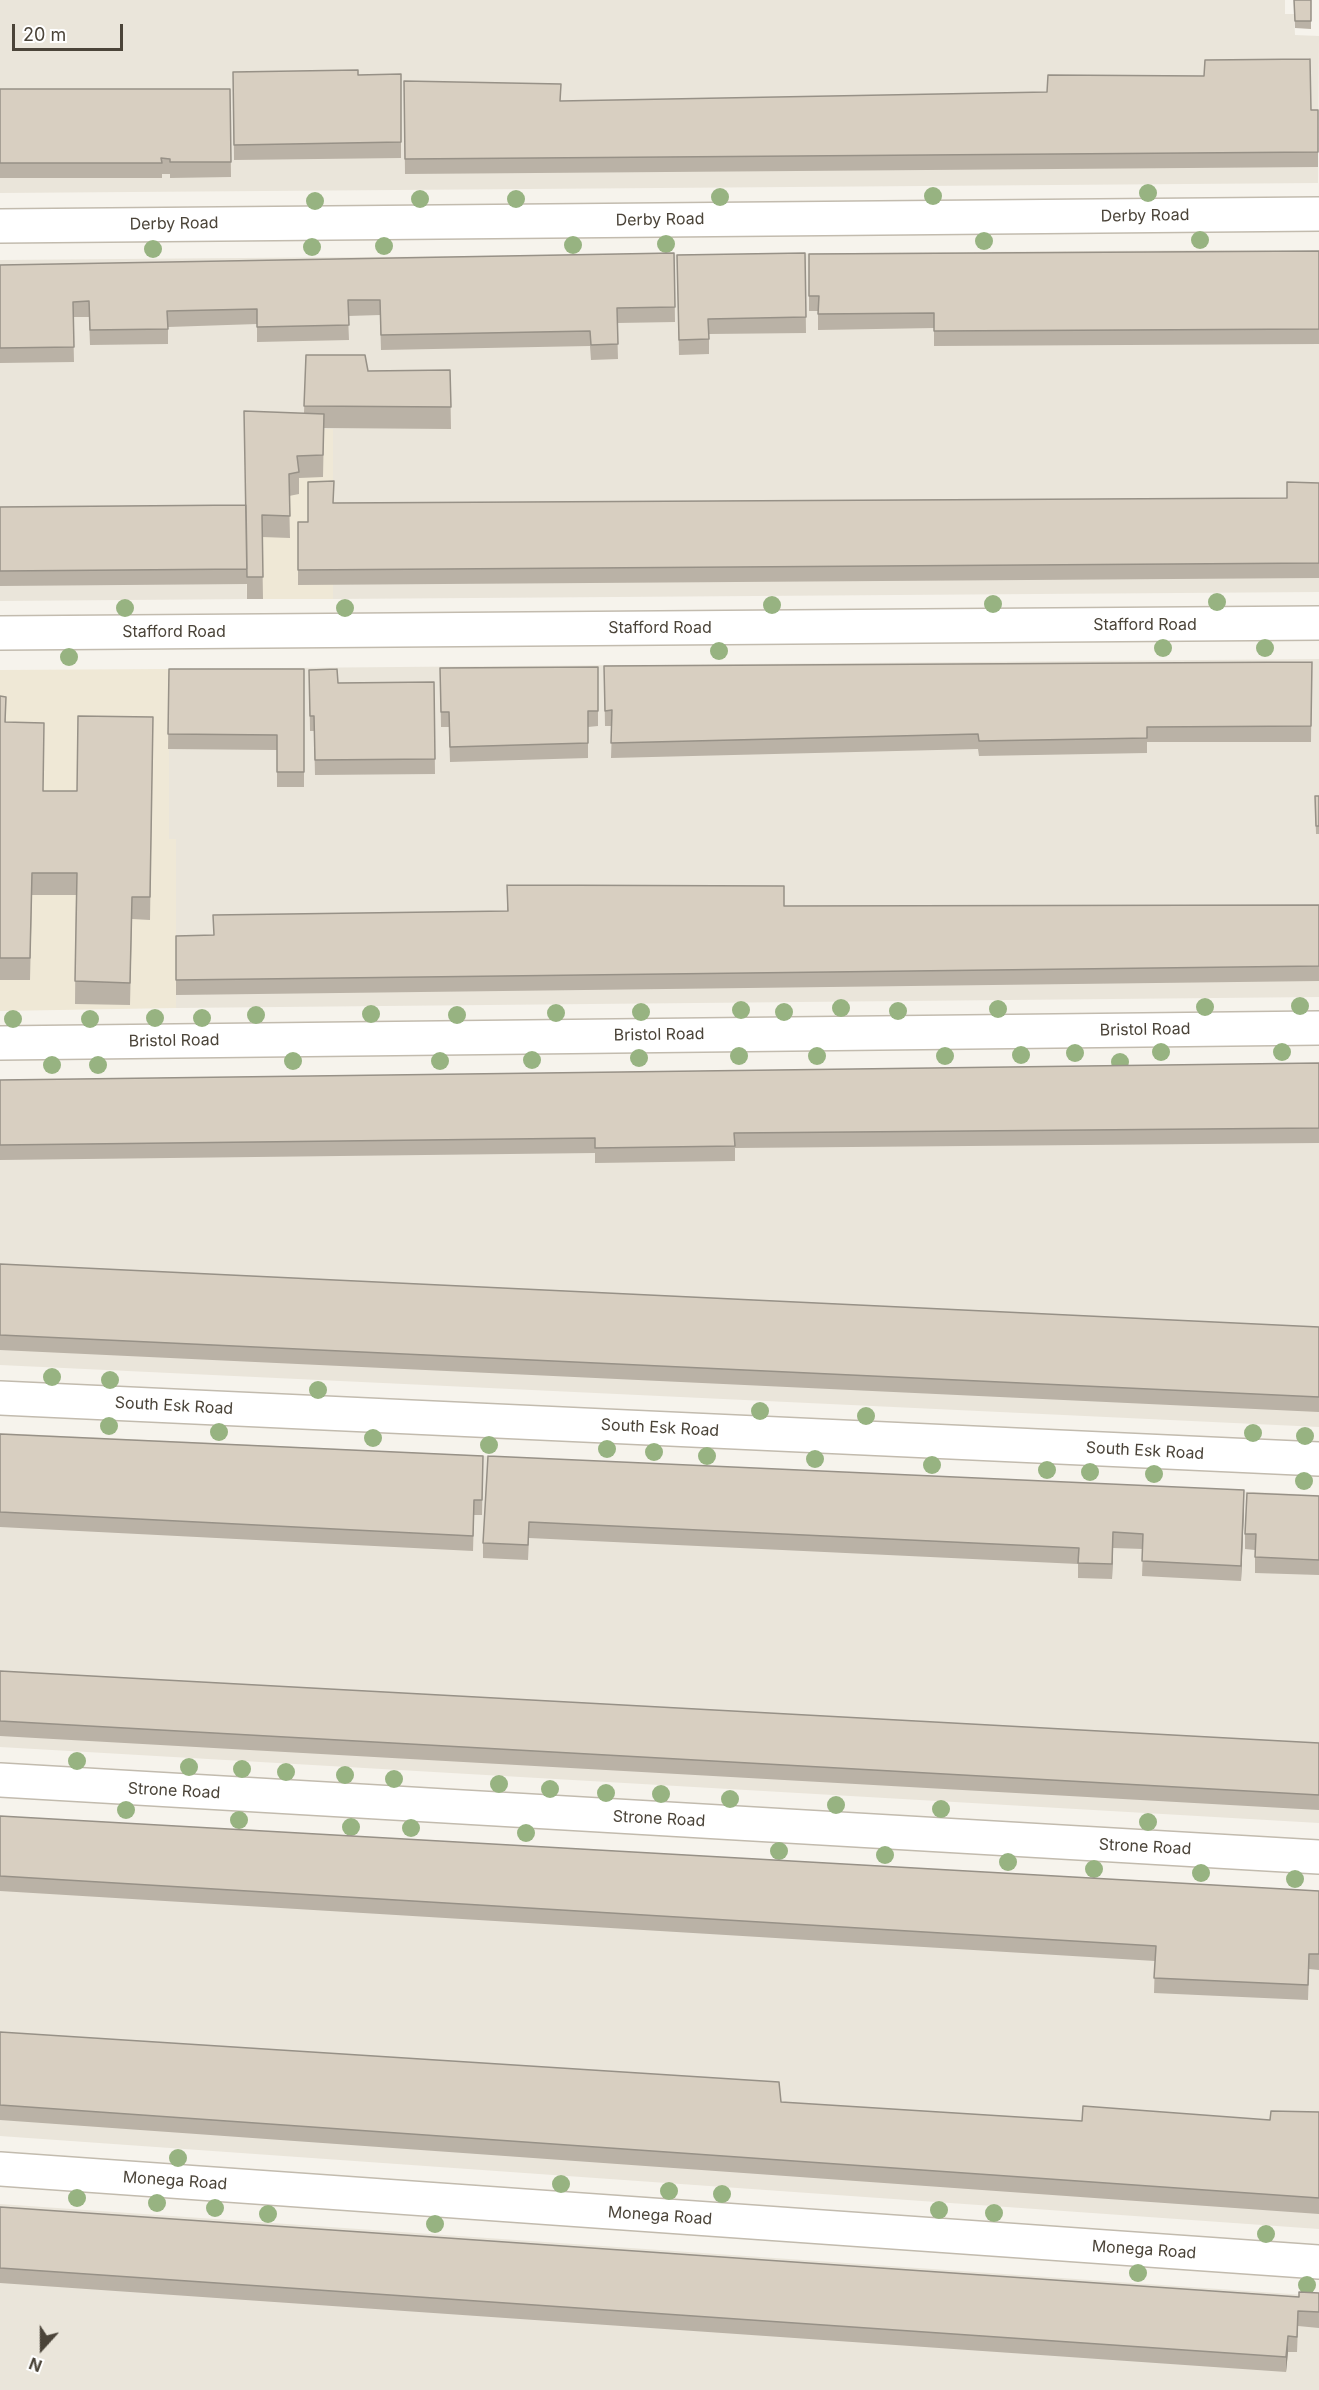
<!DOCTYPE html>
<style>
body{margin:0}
#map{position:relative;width:1319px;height:2390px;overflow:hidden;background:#f6f3ec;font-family:Inter,sans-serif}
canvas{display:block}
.north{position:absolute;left:12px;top:2318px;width:60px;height:60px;-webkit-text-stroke:4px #fff;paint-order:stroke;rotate:201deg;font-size:16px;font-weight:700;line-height:24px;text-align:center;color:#4b4439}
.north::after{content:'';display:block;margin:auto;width:21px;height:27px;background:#4b4439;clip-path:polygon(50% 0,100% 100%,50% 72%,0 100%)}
.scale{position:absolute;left:12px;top:24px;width:111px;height:27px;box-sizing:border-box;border:3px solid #4b4439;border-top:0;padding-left:8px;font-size:18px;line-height:21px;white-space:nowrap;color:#4b4439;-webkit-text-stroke:4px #fff;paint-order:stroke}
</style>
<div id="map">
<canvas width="1319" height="2390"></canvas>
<div class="north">N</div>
<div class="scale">20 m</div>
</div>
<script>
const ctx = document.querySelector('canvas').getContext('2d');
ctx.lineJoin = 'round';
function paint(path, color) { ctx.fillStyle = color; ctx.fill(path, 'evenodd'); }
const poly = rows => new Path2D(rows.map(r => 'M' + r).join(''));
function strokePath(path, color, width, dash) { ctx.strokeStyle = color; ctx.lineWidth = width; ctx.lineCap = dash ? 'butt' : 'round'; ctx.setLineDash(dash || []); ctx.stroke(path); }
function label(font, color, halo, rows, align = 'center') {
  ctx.font = font + ' Inter,sans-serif'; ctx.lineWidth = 4.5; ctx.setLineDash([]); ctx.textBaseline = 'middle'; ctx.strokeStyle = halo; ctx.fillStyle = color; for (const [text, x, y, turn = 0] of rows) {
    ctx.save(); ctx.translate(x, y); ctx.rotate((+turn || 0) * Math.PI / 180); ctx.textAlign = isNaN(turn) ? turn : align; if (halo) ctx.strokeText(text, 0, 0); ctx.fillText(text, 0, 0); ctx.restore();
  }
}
paint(poly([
 [0,0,1285,0,1285,14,1294,14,1295,35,1319,36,1318,183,0,193],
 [1212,250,1319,251,1319,592,333,599,333,429,244,433,247,599,0,601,0,260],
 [1319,659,1319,997,176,1008,176,839,169,839,169,669],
 [1319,1065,1319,1427,0,1365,0,1080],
 [0,1433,1319,1495,1319,1823,0,1747],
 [0,1816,1319,1893,1319,2229,0,2136],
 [0,2204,1319,2296,1319,2390,0,2390]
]), '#eae5da');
paint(poly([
 [244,429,333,429,333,599,247,599],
 [169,669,169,839,176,839,176,1008,0,1011,0,670]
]), '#efe8d6');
const minor = poly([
 [0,226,1319,214],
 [0,633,1319,623],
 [0,1043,1319,1028],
 [0,1398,1319,1459],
 [0,1780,1319,1857],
 [0,2169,1319,2262]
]);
strokePath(minor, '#c2bbae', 36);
strokePath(minor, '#fff', 33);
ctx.fillStyle = '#97b381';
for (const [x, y] of [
 [1148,193],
 [933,196],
 [720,197],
 [420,199],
 [516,199],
 [315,201],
 [1200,240],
 [984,241],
 [666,244],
 [573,245],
 [384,246],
 [312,247],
 [153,249],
 [1217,602],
 [993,604],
 [772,605],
 [125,608],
 [345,608],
 [1163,648],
 [1265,648],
 [719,651],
 [69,657],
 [1300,1006],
 [1205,1007],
 [841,1008],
 [998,1009],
 [741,1010],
 [898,1011],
 [641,1012],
 [784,1012],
 [556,1013],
 [371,1014],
 [256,1015],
 [457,1015],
 [155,1018],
 [202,1018],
 [13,1019],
 [90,1019],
 [1161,1052],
 [1282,1052],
 [1075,1053],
 [1021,1055],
 [739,1056],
 [817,1056],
 [945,1056],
 [639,1058],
 [532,1060],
 [293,1061],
 [440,1061],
 [1120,1062],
 [52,1065],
 [98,1065],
 [52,1377],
 [110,1380],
 [318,1390],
 [760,1411],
 [866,1416],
 [109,1426],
 [219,1432],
 [1253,1433],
 [1305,1436],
 [373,1438],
 [489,1445],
 [607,1449],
 [654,1452],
 [707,1456],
 [815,1459],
 [932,1465],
 [1047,1470],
 [1090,1472],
 [1154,1474],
 [1304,1481],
 [77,1761],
 [189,1767],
 [242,1769],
 [286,1772],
 [345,1775],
 [394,1779],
 [499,1784],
 [550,1789],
 [606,1793],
 [661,1794],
 [730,1799],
 [836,1805],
 [941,1809],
 [126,1810],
 [239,1820],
 [1148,1822],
 [351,1827],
 [411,1828],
 [526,1833],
 [779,1851],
 [885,1855],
 [1008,1862],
 [1094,1869],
 [1201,1873],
 [1295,1879],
 [178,2158],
 [561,2184],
 [669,2191],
 [722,2194],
 [77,2198],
 [157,2203],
 [215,2208],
 [939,2210],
 [994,2213],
 [268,2214],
 [435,2224],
 [1266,2234],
 [1138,2273],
 [1307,2285]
]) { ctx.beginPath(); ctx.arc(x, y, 9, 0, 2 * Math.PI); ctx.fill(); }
paint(poly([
 [1294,0,1311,0,1311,29,1295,28],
 [233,72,358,75,401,74,401,158,234,160],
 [404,81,561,101,1318,110,1318,167,405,174],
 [0,89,230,89,231,177,170,178,170,174,162,174,162,178,0,178],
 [1319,251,1319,344,934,346,934,328,818,330,818,311,809,311,809,254],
 [674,253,675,322,617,323,618,359,591,360,590,346,381,350,380,315,348,316,349,340,257,342,257,324,168,327,168,344,90,345,89,317,73,317,74,362,0,363,0,265],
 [805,253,806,333,709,334,709,354,679,355,677,255],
 [306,355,368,371,450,370,451,429,324,428,323,477,299,478,299,494,289,496,290,538,262,537,263,599,247,599,247,584,0,586,0,507,245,505,304,413],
 [1319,483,1319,578,298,585,298,522,308,522,334,503,1287,498],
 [1312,662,1311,742,1147,742,1147,753,979,756,978,749,611,758,612,726,605,726,604,666],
 [598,667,598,726,588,727,588,758,450,762,449,727,441,727,440,668],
 [169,669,304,669,304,787,277,787,277,750,168,749],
 [309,670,338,683,434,682,435,774,315,775,314,731,310,731],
 [0,696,6,722,44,791,77,791,153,717,150,920,132,919,130,1005,75,1004,76,895,32,895,30,980,0,980],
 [1315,796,1319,796,1319,834,1316,834],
 [507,885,784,906,1319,905,1319,981,176,995,176,936,214,935,507,911],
 [1319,1063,1319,1143,735,1148,735,1161,595,1163,595,1153,0,1160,0,1080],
 [0,1264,1319,1327,1319,1412,0,1350],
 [0,1434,483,1456,482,1515,474,1515,473,1551,0,1527],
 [488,1456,1244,1506,1241,1581,1142,1576,1143,1549,1113,1548,1112,1579,1078,1578,1078,1564,529,1538,528,1560,483,1558,483,1543],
 [1319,1496,1319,1575,1255,1573,1255,1550,1245,1549,1245,1534],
 [0,1671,1319,1743,1319,1810,0,1736],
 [0,1816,1319,1891,1319,1970,1309,1969,1308,2000,1154,1993,1155,1961,0,1891],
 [0,2032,781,2102,1082,2121,1270,2120,1319,2112,1319,2214,0,2120],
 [0,2207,1299,2297,1319,2293,1319,2328,1298,2326,1297,2352,1288,2352,1286,2372,0,2283]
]), '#bab2a6');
paint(poly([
 [1244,1490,1244,1506,1241,1581,1241,1566],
 [1113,1532,1113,1548,1112,1579,1112,1564],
 [1288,2336,1288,2352,1286,2372,1286,2357]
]), '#979187');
const building = poly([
 [1294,0,1311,0,1311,21,1295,21,1294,0],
 [1310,59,1311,110,1318,110,1318,152,405,159,404,81,561,84,560,101,1047,92,1048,75,1204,76,1205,60,1310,59],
 [358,70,358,75,401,74,401,142,234,145,233,72,358,70],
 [0,89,230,89,231,162,170,162,170,159,161,158,162,163,0,163,0,89],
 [1319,251,1319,329,934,331,934,313,818,314,819,296,809,296,809,254,1319,251],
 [674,253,675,307,617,308,618,344,591,345,590,331,381,335,380,300,348,300,349,325,257,327,257,309,167,311,168,329,90,330,89,301,73,302,74,347,0,348,0,265,674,253],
 [805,253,806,317,708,319,709,339,679,340,677,255,805,253],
 [306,355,365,355,368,371,450,370,451,407,304,406,306,355],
 [244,411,324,414,323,455,297,456,299,472,289,474,290,516,262,515,263,577,247,577,244,411],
 [334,481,333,503,1287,498,1287,482,1319,483,1319,563,298,570,298,522,308,522,308,482,334,481],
 [246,505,247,569,0,571,0,507,246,505],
 [1312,662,1311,726,1147,727,1147,738,979,741,978,734,611,743,612,710,605,711,604,666,1312,662],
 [598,667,598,711,588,711,588,743,450,747,449,712,441,712,440,668,598,667],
 [169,669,304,669,304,772,277,772,277,735,168,734,169,669],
 [337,669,338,683,434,682,435,759,315,760,314,716,310,716,309,670,337,669],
 [0,696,6,697,5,722,44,723,43,791,77,791,78,716,153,717,150,897,132,897,130,983,75,981,77,873,32,873,30,958,0,958,0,696],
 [1315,796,1319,796,1319,826,1316,826,1315,796],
 [507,885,784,886,784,906,1319,905,1319,966,176,980,176,936,214,935,213,915,508,911,507,885],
 [1319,1063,1319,1128,734,1133,735,1146,595,1148,595,1138,0,1145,0,1080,1319,1063],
 [0,1264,1319,1327,1319,1397,0,1335,0,1264],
 [0,1434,483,1456,482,1500,474,1500,473,1536,0,1512,0,1434],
 [488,1456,1244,1490,1241,1566,1142,1561,1143,1534,1113,1532,1112,1564,1078,1563,1079,1548,529,1522,528,1545,483,1543,488,1456],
 [1247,1493,1319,1496,1319,1560,1255,1557,1256,1534,1245,1534,1247,1493],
 [0,1671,1319,1743,1319,1795,0,1721,0,1671],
 [0,1816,1319,1891,1319,1954,1309,1954,1308,1985,1154,1978,1156,1946,0,1876,0,1816],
 [0,2032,779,2082,781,2102,1082,2121,1083,2106,1270,2120,1271,2111,1319,2112,1319,2198,0,2105,0,2032],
 [0,2207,1299,2297,1299,2292,1319,2293,1319,2312,1298,2311,1297,2337,1288,2336,1286,2357,0,2268,0,2207]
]);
paint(building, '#d8cfc1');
strokePath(building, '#979187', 1.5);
label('16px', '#4b4439', '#fff', [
 ["Derby Road",1145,216,-1],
 ["Derby Road",660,220,-1],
 ["Derby Road",174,224,-1],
 ["Stafford Road",1145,625],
 ["Stafford Road",660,628],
 ["Stafford Road",174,632],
 ["Bristol Road",1145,1030,-1],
 ["Bristol Road",659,1035,-1],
 ["Bristol Road",174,1041,-1],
 ["South Esk Road",174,1406,3],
 ["South Esk Road",660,1428,3],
 ["South Esk Road",1145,1451,3],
 ["Strone Road",174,1791,3],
 ["Strone Road",659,1819,3],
 ["Strone Road",1145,1847,3],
 ["Monega Road",175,2181,4],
 ["Monega Road",660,2216,4],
 ["Monega Road",1144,2250,4]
]);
</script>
